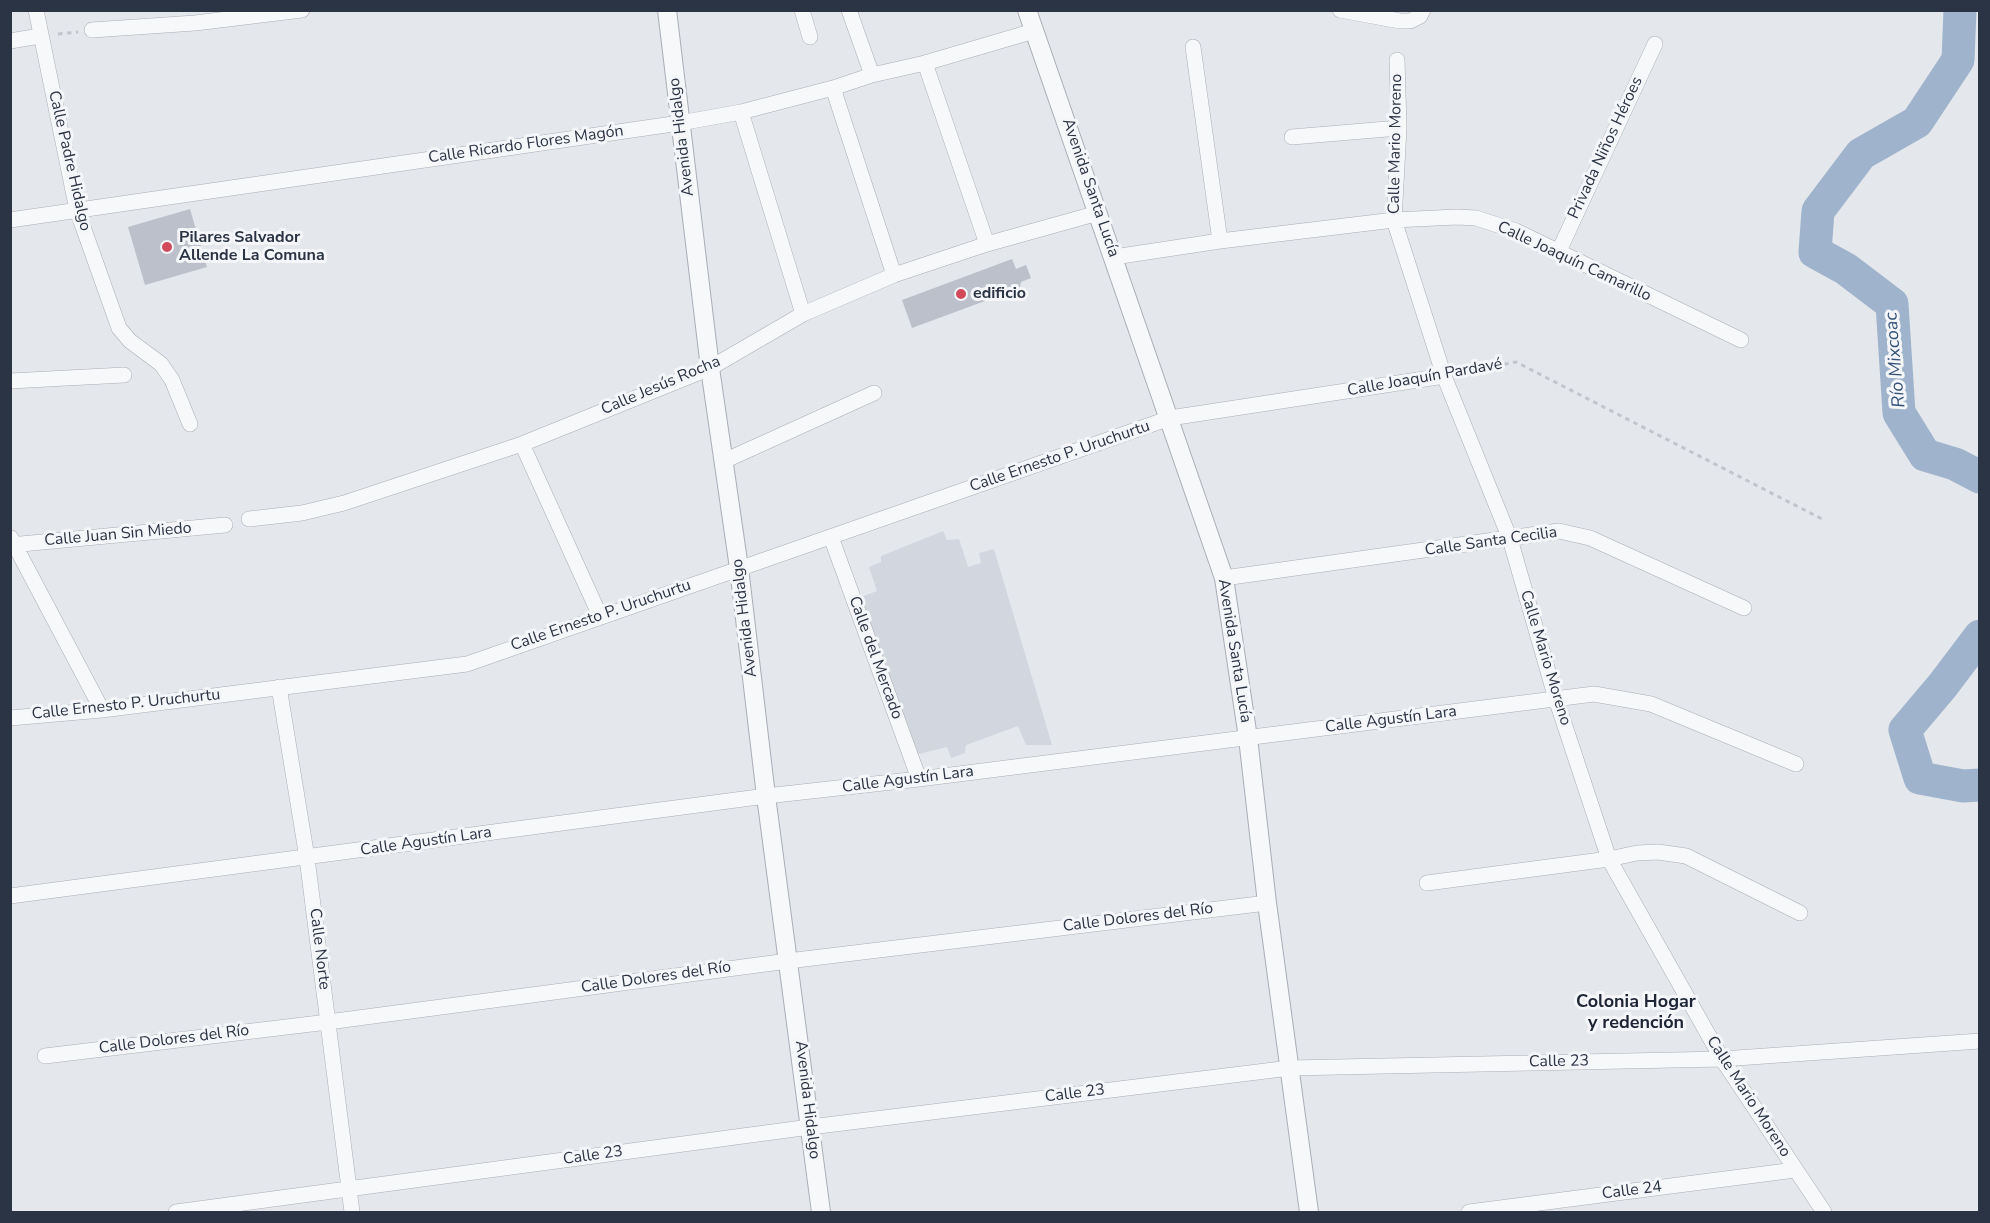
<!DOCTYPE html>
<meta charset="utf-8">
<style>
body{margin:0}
#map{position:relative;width:1990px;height:1223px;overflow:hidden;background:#e4e7ec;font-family:"Nunito Sans",sans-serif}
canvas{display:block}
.frame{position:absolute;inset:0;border:12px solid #2b3445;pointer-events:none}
</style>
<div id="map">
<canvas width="1990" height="1223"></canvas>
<div class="frame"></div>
</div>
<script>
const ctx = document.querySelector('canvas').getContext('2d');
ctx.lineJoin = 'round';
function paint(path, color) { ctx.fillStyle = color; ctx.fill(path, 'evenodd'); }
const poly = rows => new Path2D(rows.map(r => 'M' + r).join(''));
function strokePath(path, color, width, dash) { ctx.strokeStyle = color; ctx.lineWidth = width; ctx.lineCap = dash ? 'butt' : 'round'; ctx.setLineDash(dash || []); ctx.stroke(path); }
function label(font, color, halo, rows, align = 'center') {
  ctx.font = font + ' "Nunito Sans",sans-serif'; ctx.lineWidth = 6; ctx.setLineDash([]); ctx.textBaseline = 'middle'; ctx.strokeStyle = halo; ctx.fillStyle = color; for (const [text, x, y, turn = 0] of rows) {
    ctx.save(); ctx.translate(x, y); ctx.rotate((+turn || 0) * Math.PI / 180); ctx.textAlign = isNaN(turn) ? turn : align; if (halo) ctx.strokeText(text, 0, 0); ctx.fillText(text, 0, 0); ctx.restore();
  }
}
paint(poly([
 [943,531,947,540,959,539,968,567,981,563,979,553,994,549,1052,745,1026,745,1018,726,966,745,965,753,951,758,947,747,915,755,861,597,877,591,869,567,881,562,881,556]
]), '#d2d6de');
strokePath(poly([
 [1960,10,1958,60,1917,122,1861,154,1818,211,1815,252,1846,269,1892,304,1899,413,1925,455,1955,464,1980,477],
 [1980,636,1943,685,1905,730,1920,778,1963,786,1980,785]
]), '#9fb4cc', 33);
paint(poly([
 [190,209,207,267,145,285,128,227],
 [1012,259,1016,269,1026,265,1031,278,1021,282,1020,288,912,328,902,300]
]), '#bbc0ca');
const minor = poly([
 [36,10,77,210,119,328,130,341,161,364,172,380,190,424],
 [802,10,810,37],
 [849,10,872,75],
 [1340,10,1400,21,1410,21,1420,16,1423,10],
 [92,30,195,23,302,10],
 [10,41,40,36],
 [1193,47,1220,241],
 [1397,60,1399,128,1394,220,1444,376,1510,539,1556,699,1609,859,1722,1059,1824,1212],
 [925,63,987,244],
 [833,88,894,275],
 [741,112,803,314],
 [1292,137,1399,128],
 [10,220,680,123,741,112,833,88,872,75,925,63,1034,31],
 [1558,253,1655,44],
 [1114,257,1220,241,1394,220,1457,217,1476,218,1516,231,1741,340],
 [10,381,124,375],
 [522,444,600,616],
 [724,461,874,393],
 [249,519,302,513,344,503,522,444,710,368,803,314,894,275,987,244,1098,213],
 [831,537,919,779],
 [11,538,102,710],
 [10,545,225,525],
 [1224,578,1559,531,1590,538,1744,608],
 [279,687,307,858,352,1212],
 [10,718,102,710,467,664,1170,418,1444,376],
 [1427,883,1609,859,1637,853,1658,852,1686,856,1800,913],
 [10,896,766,796,919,779,1594,694,1651,704,1796,764],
 [45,1056,328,1022,788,961,1267,903],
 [176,1212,810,1127,1290,1068,1722,1059,1980,1041],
 [1469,1212,1795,1170]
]);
const tertiary = poly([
 [667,10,710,368,739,568,766,796,821,1212],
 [1027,10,1224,578,1248,738,1267,903,1309,1212]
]);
strokePath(minor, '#a9aeb7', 16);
strokePath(tertiary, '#a9aeb7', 20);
strokePath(poly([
 [58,34,78,32],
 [1460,373,1516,362,1824,520]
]), '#c2c5cb', 3, [4.5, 4.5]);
strokePath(minor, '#f7f8fa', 15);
strokePath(tertiary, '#f7f8fa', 18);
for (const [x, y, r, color] of [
 [167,247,6,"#d1495b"],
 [961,294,6,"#d1495b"]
]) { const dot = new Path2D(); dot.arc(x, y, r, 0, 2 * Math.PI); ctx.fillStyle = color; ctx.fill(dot); strokePath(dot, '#f4f6f9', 2); }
label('16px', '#2b3445', '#f4f6f9', [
 ["Avenida Hidalgo",682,137,-97],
 ["Calle Mario Moreno",1396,144,-89],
 ["Calle Ricardo Flores Magón",526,145,-8],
 ["Privada Niños Héroes",1606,148,-65],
 ["Calle Padre Hidalgo",69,161,77],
 ["Avenida Santa Lucía",1090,188,71],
 ["Calle Joaquín Camarillo",1574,262,25],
 ["Calle Joaquín Pardavé",1425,378,-10],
 ["Calle Jesús Rocha",661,386,-23],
 ["Calle Ernesto P. Uruchurtu",1060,457,-19],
 ["Calle Juan Sin Miedo",118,535,-5],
 ["Calle Santa Cecilia",1491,542,-8],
 ["Calle Ernesto P. Uruchurtu",601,616,-19],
 ["Avenida Hidalgo",745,618,-97],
 ["Avenida Santa Lucía",1234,651,81],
 ["Calle del Mercado",875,658,70],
 ["Calle Mario Moreno",1545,658,73],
 ["Calle Ernesto P. Uruchurtu",126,705,-6],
 ["Calle Agustín Lara",1391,720,-7],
 ["Calle Agustín Lara",908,780,-7],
 ["Calle Agustín Lara",426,842,-8],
 ["Calle Dolores del Río",1138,918,-7],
 ["Calle Norte",319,949,83],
 ["Calle Dolores del Río",656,978,-8],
 ["Calle Dolores del Río",174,1040,-7],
 ["Calle 23",1559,1062,-1],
 ["Calle 23",1075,1094,-7],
 ["Calle Mario Moreno",1748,1097,57],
 ["Avenida Hidalgo",807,1100,83],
 ["Calle 23",593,1156,-8],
 ["Calle 24",1632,1191,-7]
]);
label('bold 16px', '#2b3445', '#f4f6f9', [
 ["Pilares Salvador",179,238],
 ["Allende La Comuna",179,256],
 ["edificio",973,294]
], 'left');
label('italic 18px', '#34527a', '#f4f6f9', [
 ["Río Mixcoac",1896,360,-95]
]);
label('bold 18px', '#1d2536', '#f4f6f9', [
 ["Colonia Hogar",1636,1003],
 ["y redención",1636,1024]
]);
</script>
